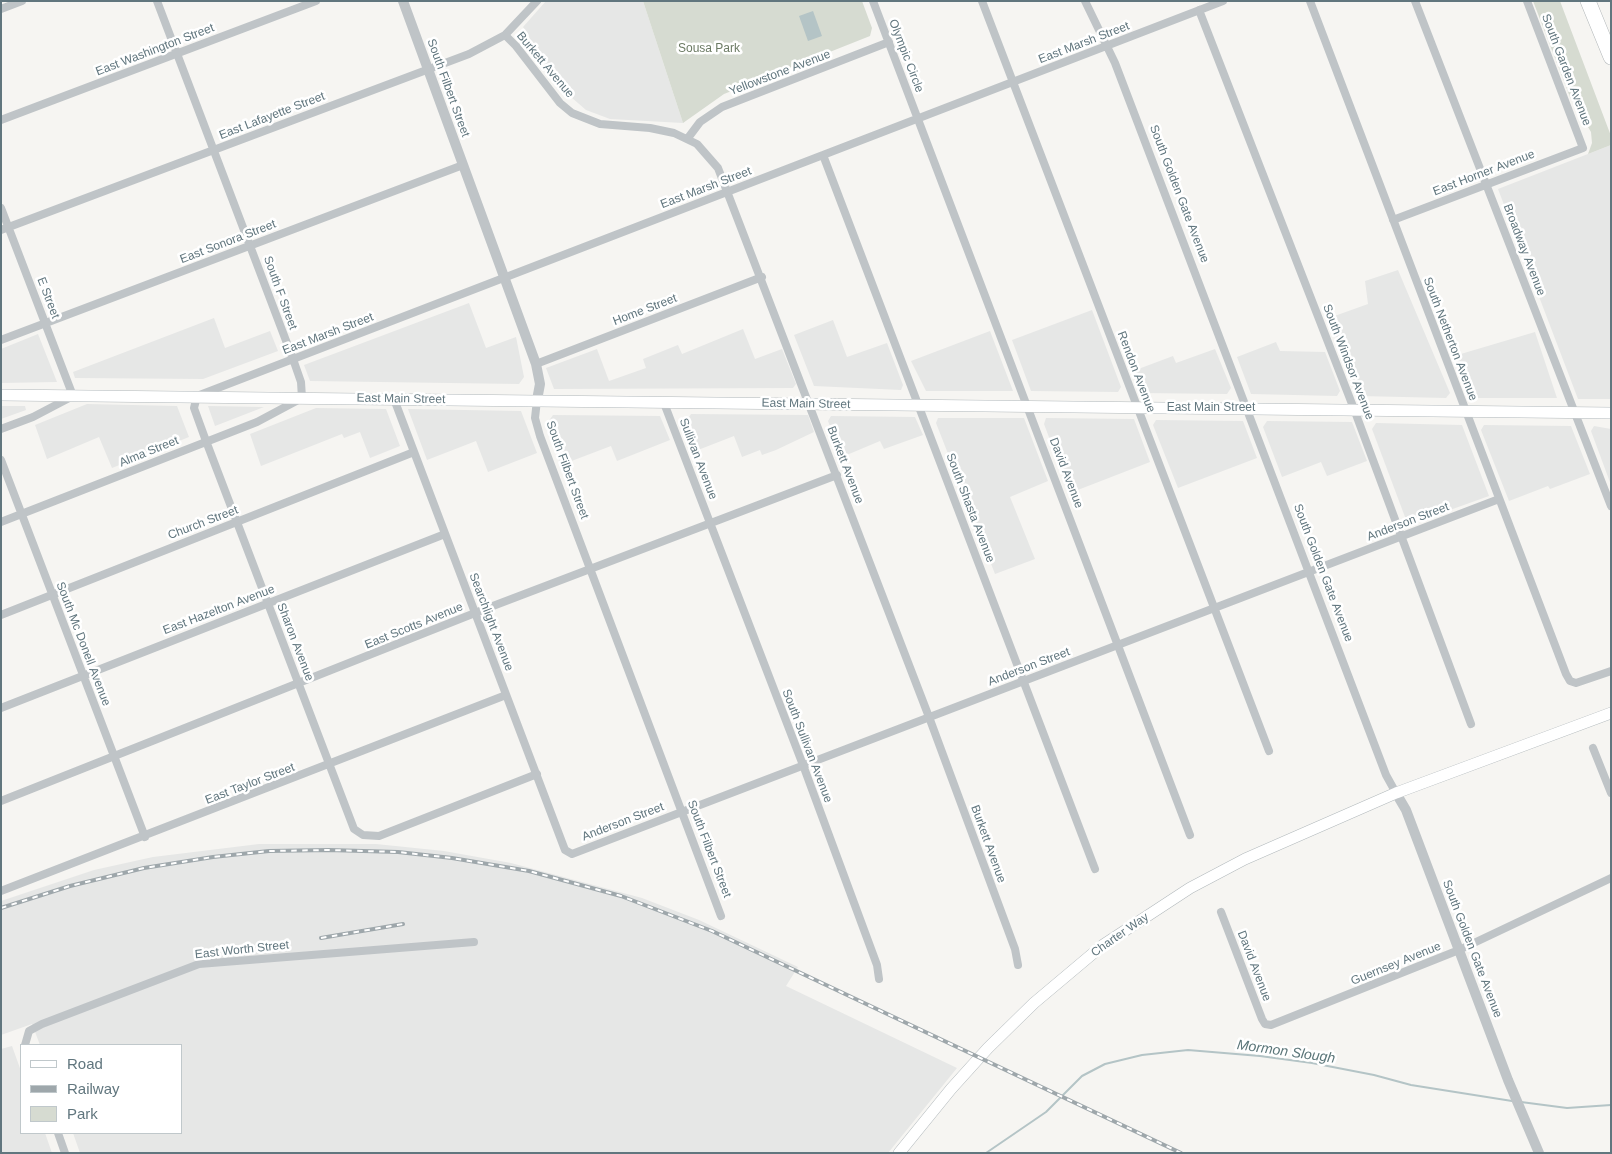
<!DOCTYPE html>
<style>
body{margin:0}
#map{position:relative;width:1612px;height:1154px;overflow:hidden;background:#f6f5f2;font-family:Arial,sans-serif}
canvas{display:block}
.frame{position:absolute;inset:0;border:2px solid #61767e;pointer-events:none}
.legend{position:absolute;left:20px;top:1044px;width:162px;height:90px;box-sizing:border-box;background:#fff;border:1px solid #c0c8cb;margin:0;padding:6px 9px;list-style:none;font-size:15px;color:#61767e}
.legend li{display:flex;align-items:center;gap:10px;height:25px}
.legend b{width:25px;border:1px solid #c0c8cb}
</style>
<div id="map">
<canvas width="1612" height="1154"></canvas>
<div class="frame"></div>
<ul class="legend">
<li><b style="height:6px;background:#fff"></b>Road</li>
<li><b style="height:6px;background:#9ea7ab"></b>Railway</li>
<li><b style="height:14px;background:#d6dbd1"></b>Park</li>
</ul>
</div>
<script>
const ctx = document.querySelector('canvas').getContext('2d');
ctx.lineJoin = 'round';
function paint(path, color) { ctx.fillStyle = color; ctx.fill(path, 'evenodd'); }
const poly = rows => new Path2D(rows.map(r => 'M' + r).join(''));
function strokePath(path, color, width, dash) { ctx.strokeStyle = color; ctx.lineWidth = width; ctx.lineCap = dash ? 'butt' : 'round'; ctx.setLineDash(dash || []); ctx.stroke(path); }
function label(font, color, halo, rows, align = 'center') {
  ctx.font = font + ' Arial,sans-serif'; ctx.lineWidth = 5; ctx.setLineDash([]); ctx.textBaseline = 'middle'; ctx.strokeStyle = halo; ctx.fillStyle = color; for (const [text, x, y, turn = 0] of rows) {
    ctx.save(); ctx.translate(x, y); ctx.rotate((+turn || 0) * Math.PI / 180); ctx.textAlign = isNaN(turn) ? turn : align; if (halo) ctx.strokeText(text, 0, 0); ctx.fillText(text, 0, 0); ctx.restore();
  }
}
paint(poly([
 [546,1,643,1,683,123,610,119,586,110,556,84,523,27],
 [1611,145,1611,399,1578,399,1498,189],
 [1398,270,1450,393,1446,398,1360,396,1329,318,1368,304,1365,281],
 [469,303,486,348,516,337,524,377,519,384,310,381,304,365],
 [1092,310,1121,387,1118,392,1031,391,1012,340],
 [214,318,225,348,270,331,278,351,203,379,75,378,73,372],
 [833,320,847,357,887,343,903,385,901,390,814,386,794,335],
 [743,329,755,359,782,349,796,384,793,388,554,389,546,368,597,349,609,381,646,368,643,359,678,345,682,354],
 [990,331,1013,391,926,391,911,361],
 [1535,332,1557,398,1470,398,1454,356],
 [38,334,57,382,1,383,1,349],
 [1276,342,1280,351,1325,352,1340,391,1337,396,1251,394,1237,357],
 [1215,349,1231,388,1227,394,1141,393,1133,371,1173,356,1176,363],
 [87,404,177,406,189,437,112,468,99,437,47,459,35,425],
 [1,406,25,406,26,410,1,419],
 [208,406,264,407,215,426],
 [316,408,386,409,400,446,370,458,360,432,344,438,342,434,261,466,250,434],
 [408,409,521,411,537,453,488,472,476,441,427,460],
 [691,414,808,415,814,432,776,450,762,455,760,450,742,457,734,436,698,450,687,420],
 [553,415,660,416,670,440,617,461,611,446,561,465,552,445,548,422],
 [831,416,915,417,923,435,884,449,880,441,842,457,828,421],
 [938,418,1024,418,1048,481,1010,497,1035,559,995,574,936,423],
 [1046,418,1134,419,1150,462,1070,493,1044,424],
 [1156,420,1243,421,1257,458,1178,488,1153,425],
 [1267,421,1352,422,1367,461,1327,476,1321,462,1282,477,1263,427],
 [1376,423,1462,425,1489,496,1408,525,1372,429],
 [1484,425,1571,426,1590,474,1550,489,1548,486,1509,501,1481,430],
 [1594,426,1611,429,1611,485,1591,431],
 [259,844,376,844,444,851,511,863,642,898,699,920,798,967,786,986,957,1068,888,1153,80,1153,73,1133,181,1133,181,1045,40,1045,32,1024,1,1035,1,901,94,870,153,857],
 [12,1046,21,1071,21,1133,45,1133,52,1153,1,1153,1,1049]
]), '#e6e7e6');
paint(poly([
 [643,1,862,1,872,28,870,36,724,94,683,123],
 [1533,1,1560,1,1611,136,1611,145,1588,154,1592,143,1591,132,1570,97]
]), '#d6dbd1');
paint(poly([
 [813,11,822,36,808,41,799,16]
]), '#b4c4c6');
strokePath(poly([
 [1521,1102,1567,1108,1611,1105],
 [986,1153,1046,1112,1082,1076,1105,1064,1142,1055,1188,1050,1260,1056,1312,1063,1374,1075,1411,1085,1512,1101]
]), '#b4c4c6', 2);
const secondary = poly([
 [1,395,1611,413],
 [899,1153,951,1089,988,1048,1034,1003,1103,945,1190,888,1245,859,1396,793,1611,713]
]);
const motorway = poly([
 [1588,1,1611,57]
]);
strokePath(secondary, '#b1b8bb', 12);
strokePath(motorway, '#b2b7b9', 16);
strokePath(poly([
 [873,1,1190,835],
 [982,1,1269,751],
 [1085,1,1115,63,1386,775,1396,793],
 [1310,1,1566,674,1570,681,1576,683,1611,671],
 [1415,1,1611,506],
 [1,9,22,1],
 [1199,10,1354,409,1471,724],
 [505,35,516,46,560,103,572,113,600,124,650,128,674,133,697,144,718,168,929,717,1015,949,1018,965],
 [1,120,316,1],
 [688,138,700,122,722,107,889,42],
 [823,155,1095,869],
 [1,208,73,396,33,417,1,429],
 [1393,220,1583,148,1527,1],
 [1,230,469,54,505,35,537,1],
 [1,340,463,165],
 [536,364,762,277],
 [394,399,565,850,572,854,1499,499],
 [537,400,535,418,540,436,721,916],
 [664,403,803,765,877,965,879,979],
 [1,460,145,837],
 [1,522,257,422,302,398,301,382,293,359,157,1],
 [1,615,414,452],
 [1,708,445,534],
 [1593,748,1611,793],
 [537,774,379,836,363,835,354,829,206,441,194,408,197,396,1223,1],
 [1,801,485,609,837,475],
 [1,891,506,695],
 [1221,912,1262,1019,1265,1024,1271,1025,1459,950,1611,878],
 [25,1045,29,1031,42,1024,199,964,474,942],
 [58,1133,65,1153]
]), '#bfc4c7', 8);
strokePath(poly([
 [403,1,536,364,540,384,537,400],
 [1396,793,1406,810,1508,1080,1539,1153]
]), '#bfc4c7', 10);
strokePath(secondary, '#fff', 11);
strokePath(motorway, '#fff', 15);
const rail = poly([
 [1,908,70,886,144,868,213,857,269,851,329,850,398,852,452,858,529,871,621,896,712,931,1181,1153],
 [321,938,403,924]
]);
strokePath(rail, '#9ea7ab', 4);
strokePath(rail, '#fff', 2, [5.5]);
label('12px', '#61767e', '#fff', [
 ["East Marsh Street",1084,43,-21],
 ["East Washington Street",155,50,-21],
 ["Olympic Circle",906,56,69],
 ["Burkett Avenue",545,65,50],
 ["South Garden Avenue",1566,70,69],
 ["Yellowstone Avenue",780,73,-21],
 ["South Filbert Street",448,88,70],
 ["East Lafayette Street",272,116,-21],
 ["East Horner Avenue",1484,173,-21],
 ["East Marsh Street",706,188,-21],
 ["South Golden Gate Avenue",1179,194,69],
 ["East Sonora Street",228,242,-21],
 ["Broadway Avenue",1524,250,69],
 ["South F Street",280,293,70],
 ["E Street",48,298,69],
 ["Home Street",645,310,-21],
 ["East Marsh Street",328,334,-21],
 ["South Netherton Avenue",1450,339,69],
 ["South Windsor Avenue",1348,362,69],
 ["Rendon Avenue",1136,372,69],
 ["East Main Street",401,399,1],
 ["East Main Street",806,404,1],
 ["East Main Street",1211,408],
 ["Alma Street",149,452,-22],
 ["Sullivan Avenue",698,459,69],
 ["Burkett Avenue",845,465,69],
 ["South Filbert Street",567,470,70],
 ["David Avenue",1066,473,69],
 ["South Shasta Avenue",970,508,69],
 ["Anderson Street",1408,522,-21],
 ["Church Street",203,523,-21],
 ["South Golden Gate Avenue",1323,573,69],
 ["East Hazelton Avenue",219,610,-21],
 ["Searchlight Avenue",491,622,69],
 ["East Scotts Avenue",414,626,-22],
 ["Sharon Avenue",295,642,69],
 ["South Mc Donell Avenue",83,644,69],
 ["Anderson Street",1029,667,-21],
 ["South Sullivan Avenue",807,746,69],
 ["East Taylor Street",250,784,-21],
 ["Anderson Street",623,822,-21],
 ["Burkett Avenue",988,844,70],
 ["South Filbert Street",709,849,69],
 ["Charter Way",1120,935,-35],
 ["South Golden Gate Avenue",1472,949,69],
 ["East Worth Street",242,950,-6],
 ["Guernsey Avenue",1396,964,-22],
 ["David Avenue",1254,966,69]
]);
label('12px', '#6c7b64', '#fff', [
 ["Sousa Park",709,49]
]);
label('italic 14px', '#5b7679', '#fff', [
 ["Mormon Slough",1286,1052,8]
]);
</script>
